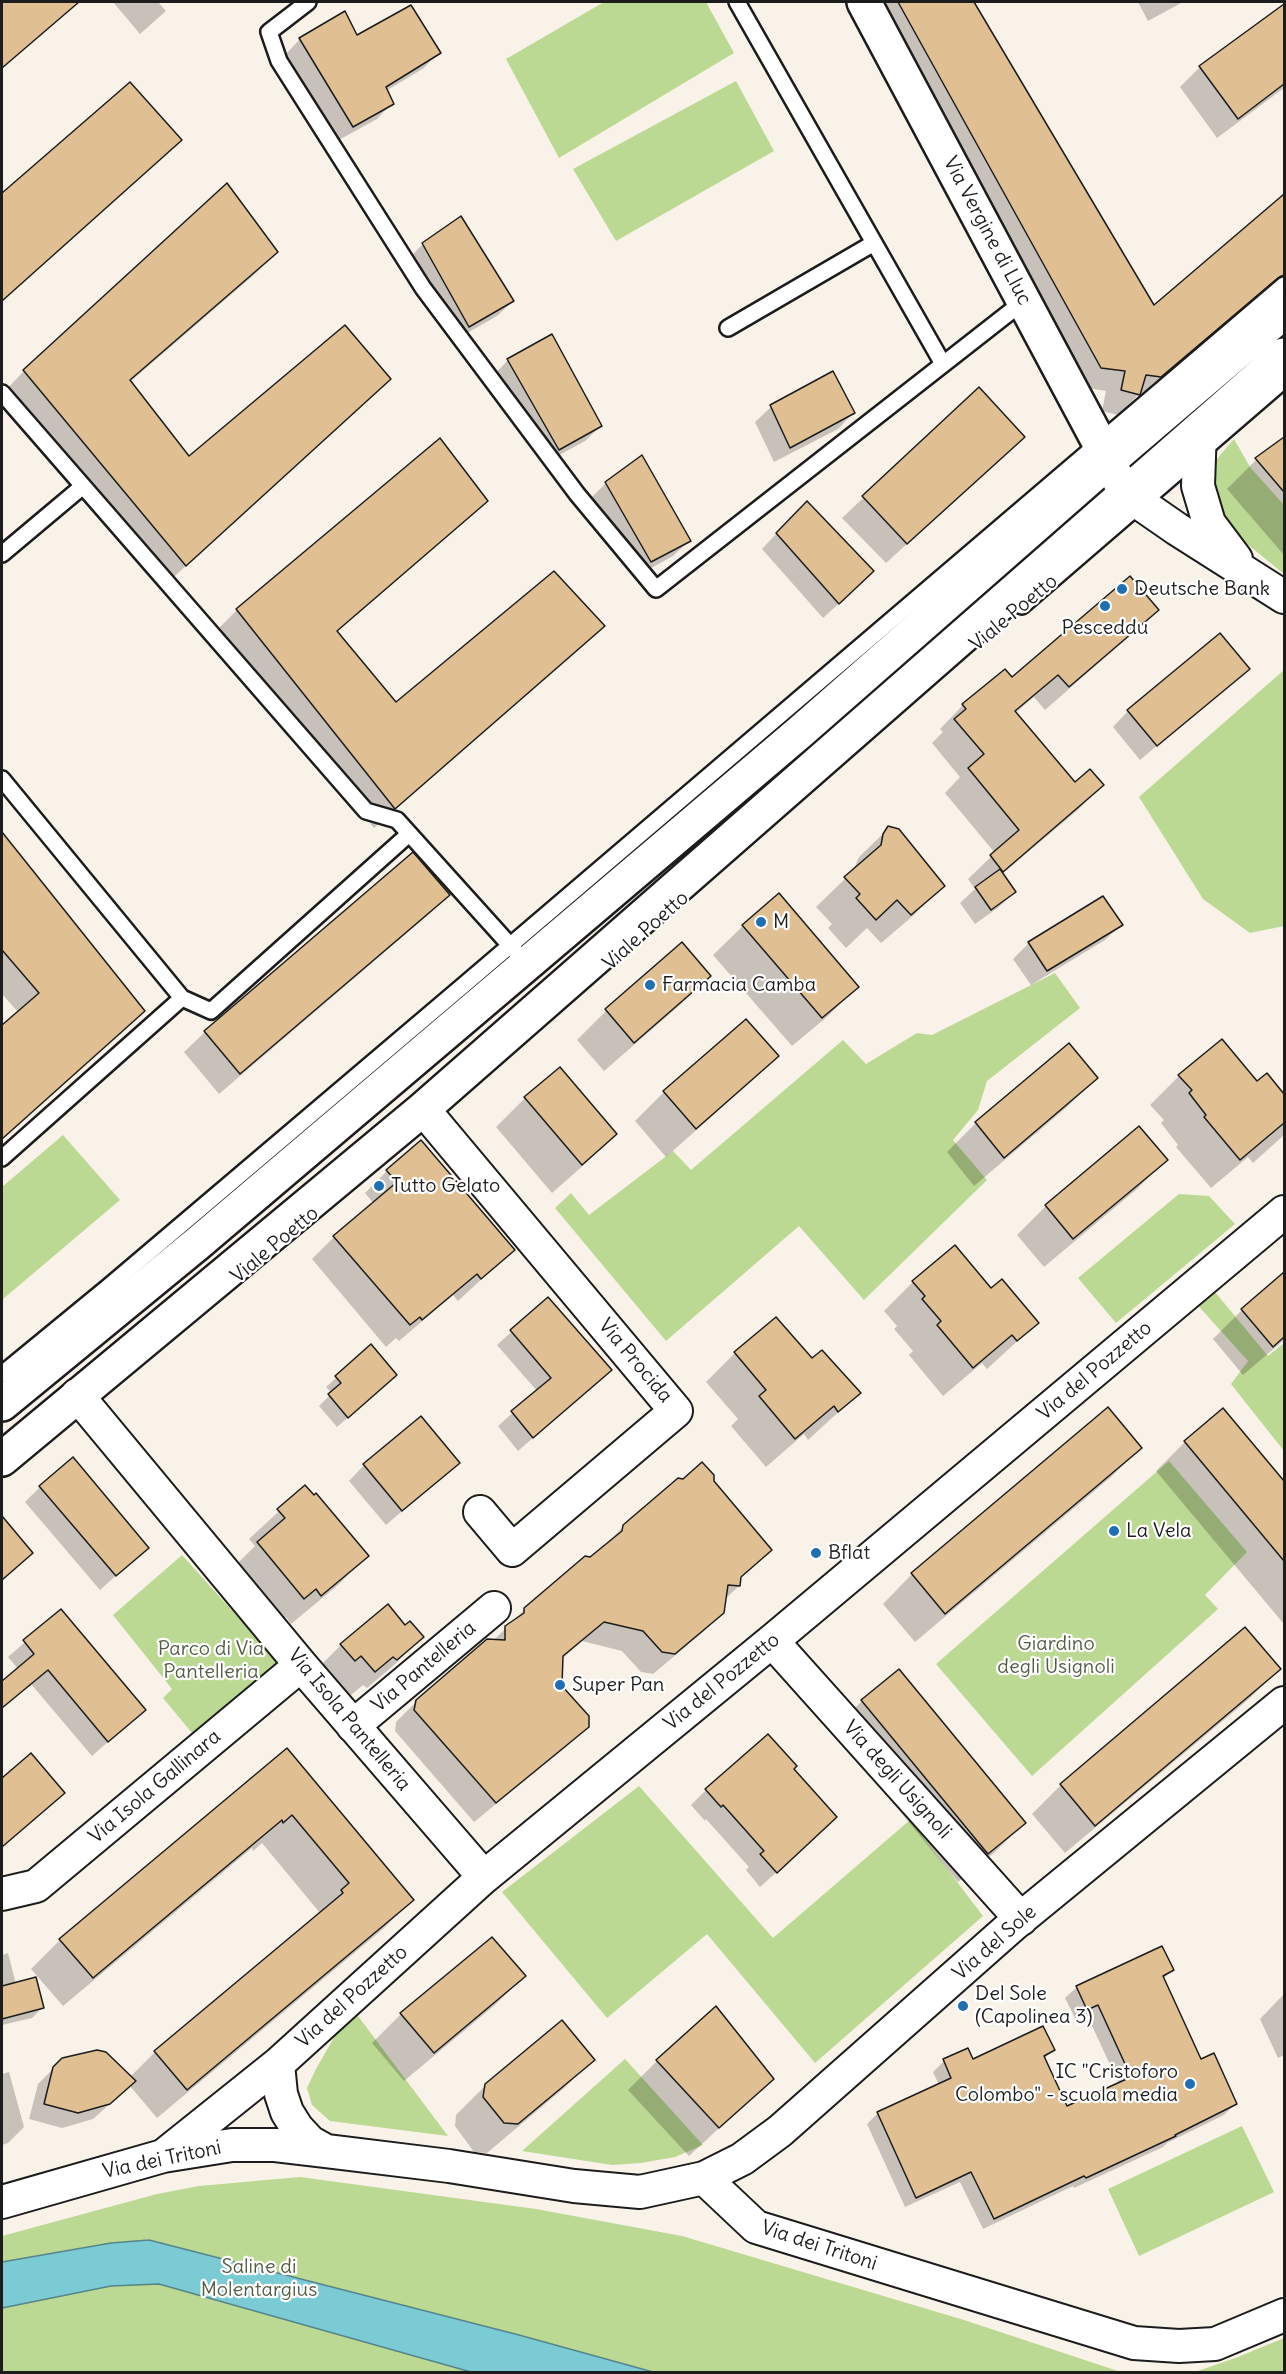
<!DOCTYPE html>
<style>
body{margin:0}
#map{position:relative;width:1286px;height:2374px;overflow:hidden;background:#f9f2e9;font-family:Delius,sans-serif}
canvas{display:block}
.frame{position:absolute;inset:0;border:3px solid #1c1c1c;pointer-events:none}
</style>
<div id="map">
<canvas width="1286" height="2374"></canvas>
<div class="frame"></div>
</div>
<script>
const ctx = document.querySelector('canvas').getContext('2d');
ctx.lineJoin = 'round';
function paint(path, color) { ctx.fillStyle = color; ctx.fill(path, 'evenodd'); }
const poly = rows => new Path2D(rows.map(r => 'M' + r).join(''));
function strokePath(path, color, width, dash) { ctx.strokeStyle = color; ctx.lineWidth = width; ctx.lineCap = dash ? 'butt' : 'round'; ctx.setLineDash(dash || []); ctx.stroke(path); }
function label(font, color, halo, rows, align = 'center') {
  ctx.font = font + ' Delius,sans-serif'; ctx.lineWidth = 4.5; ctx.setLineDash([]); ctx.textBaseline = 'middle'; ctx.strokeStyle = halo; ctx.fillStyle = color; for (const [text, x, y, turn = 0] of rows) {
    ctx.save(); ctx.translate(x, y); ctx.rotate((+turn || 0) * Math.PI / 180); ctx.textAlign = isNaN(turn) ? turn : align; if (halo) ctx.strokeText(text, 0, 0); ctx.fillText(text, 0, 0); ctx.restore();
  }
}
paint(poly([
 [604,2,706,2,734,53,559,158,506,59],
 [736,81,774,151,616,241,573,169],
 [1234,439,1250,467,1284,505,1284,574,1219,521,1213,500,1216,460],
 [1284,670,1284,926,1250,933,1203,899,1139,797],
 [1055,973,1080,1008,987,1081,978,1110,953,1140,987,1180,864,1300,799,1226,666,1341,555,1208,571,1193,589,1215,673,1151,691,1170,843,1040,866,1064,917,1033,932,1035],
 [63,1135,120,1200,3,1299,2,1297,2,1187],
 [1179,1194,1209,1196,1235,1224,1116,1323,1078,1278],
 [1210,1286,1268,1356,1284,1343,1284,1451,1231,1384,1248,1361,1193,1300],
 [1169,1461,1247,1552,1205,1595,1218,1609,1032,1776,936,1664],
 [182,1555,281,1665,197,1739,163,1698,172,1689,113,1615],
 [639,1786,773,1938,910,1820,983,1916,815,2063,707,1934,607,2018,502,1892],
 [358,2016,448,2136,330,2121,312,2105,307,2088,316,2069,336,2034],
 [625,2059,703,2145,675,2157,641,2163,612,2165,522,2151],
 [1242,2126,1274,2192,1139,2256,1108,2189],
 [300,2177,536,2209,682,2236,964,2320,1121,2372,2,2372,2,2236,157,2194,199,2186],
 [1284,2338,1284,2372,1195,2372,1238,2357]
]), '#bbd992');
const water = poly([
 [149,2240,519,2335,653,2372,471,2372,159,2284,111,2286,2,2308,2,2262,111,2243,149,2240]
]);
paint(water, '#7bcbd4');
strokePath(water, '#55858a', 1.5);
paint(poly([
 [2,2,70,2,73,5,2,69],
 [113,2,158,2,166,11,140,34],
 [866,2,973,2,1154,307,1284,196,1284,276,1139,397,1137,396,1118,415,1102,411,1106,391,1081,387],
 [1138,2,1183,2,1148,21],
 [1284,5,1284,88,1217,138,1180,87,1200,67],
 [356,37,439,52,424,68,386,91,392,103,377,119,337,141,285,55,300,39],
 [129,84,159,160,2,301,2,195],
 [460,218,513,301,497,316,453,341,407,260,423,244],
 [276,252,256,273,130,382,189,458,368,399,165,585,4,392,24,371],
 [508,360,601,426,585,441,543,464,493,376],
 [979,389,1003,457,886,563,842,518],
 [771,407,853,413,838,429,774,462,755,422],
 [1284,439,1284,555,1227,489,1256,460],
 [606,483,689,541,673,556,635,577,591,498],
 [486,501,465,521,336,632,396,704,603,626,583,646,374,828,217,630,237,610],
 [791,518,857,587,823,618,762,549],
 [1157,610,1133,633,1045,710,1034,697,1015,713,1074,784,1102,785,1079,809,1002,874,1014,892,999,907,975,924,960,903,975,889,968,879,995,853,945,793,960,777,932,743,943,732,940,729,963,705,1012,679],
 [1220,635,1248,669,1140,760,1113,727,1128,711],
 [889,828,943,885,914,915,881,943,867,928,846,948,828,928,832,924,816,907,853,871,859,857],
 [2,834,143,1011,2,1139,2,1027,18,1012,2,994],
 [413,854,448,895,428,915,219,1094,184,1052,205,1032],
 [1102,898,1121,925,1105,940,1031,985,1013,959,1029,943],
 [743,926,857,987,828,1016,792,1046,713,955],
 [682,944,709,976,680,1005,604,1071,577,1040,606,1011],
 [1221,1041,1257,1083,1266,1075,1284,1095,1284,1135,1253,1163,1248,1157,1211,1188,1176,1147,1178,1145,1161,1123,1164,1120,1150,1105,1179,1076],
 [776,1056,747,1085,666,1157,635,1121,664,1092],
 [1096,1078,1067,1107,974,1186,947,1152,976,1123],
 [525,1098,615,1134,586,1163,552,1193,496,1127],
 [1166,1160,1137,1189,1044,1267,1017,1235,1046,1206],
 [387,1171,513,1250,458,1301,453,1295,399,1341,396,1338,386,1347,312,1259,334,1237,374,1204,365,1193],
 [1284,1274,1284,1340,1243,1375,1213,1339,1242,1310],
 [913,1282,991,1290,1037,1323,987,1369,982,1363,943,1396,909,1355,913,1351,894,1329,897,1326,884,1311],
 [548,1299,610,1370,518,1451,498,1426,537,1391,497,1345],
 [371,1346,385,1385,337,1427,319,1406,332,1393,326,1387],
 [735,1353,812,1360,859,1393,808,1440,804,1434,766,1467,731,1426,738,1419,706,1382],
 [1107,1409,1140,1448,1111,1477,915,1642,883,1604,912,1574],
 [1223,1411,1284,1484,1283,1623,1156,1471,1185,1442],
 [458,1463,386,1525,349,1481,364,1465],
 [713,1481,770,1550,739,1579,739,1586,725,1599,723,1612,702,1633,653,1674,641,1672,622,1651,582,1641,562,1659,561,1686,587,1726,566,1747,474,1822,395,1731,396,1722,417,1701,493,1641,525,1609,591,1559,624,1526],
 [40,1487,147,1548,100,1590,25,1502],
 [305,1487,367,1556,338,1585,291,1624,286,1617,274,1626,229,1572,255,1546,249,1539],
 [2,1519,31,1553,2,1581],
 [388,1606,405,1627,422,1637,393,1666,367,1688,363,1685,345,1700,312,1674,341,1645],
 [61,1611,144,1710,92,1756,31,1684,27,1688,15,1674,19,1670,8,1657],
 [1279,1669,1250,1698,1065,1853,1032,1814,1061,1785],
 [899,1671,1024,1823,995,1852,958,1882,833,1730,862,1701],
 [287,1750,412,1900,383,1929,157,2118,130,2086,93,2119,62,2128,29,2119,38,2084,62,2060,130,2077,155,2052,320,1913,262,1843,253,1851,252,1848,63,2006,31,1969,60,1940],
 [31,1755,63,1793,2,1847,2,1780],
 [792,1769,820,1833,760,1887,746,1870,749,1867,706,1819,705,1821,691,1805,706,1790],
 [1161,1948,1172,1970,1163,1979,1200,2061,1235,2104,1224,2115,1167,2143,1163,2147,1074,2188,1073,2186,983,2229,960,2182,905,2207,867,2124,878,2113,939,2085,933,2072,944,2061,972,2061,1053,2050,1044,2059,1067,2108,1119,2084,1087,2015,1076,2020,1065,1998,1077,1987],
 [8,1953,16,1984,42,2008,32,2018,2,2025,2,1955],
 [524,1976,495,2005,404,2081,372,2043,401,2014],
 [1284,1994,1284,2055,1278,2058,1260,2019],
 [593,2059,564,2088,487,2153,474,2152,455,2126,456,2115,486,2085],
 [657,2061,772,2079,689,2156,628,2090],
 [9,2072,24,2127,8,2143,2,2145,2,2074]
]), '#0003');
const building = poly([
 [2,2,79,2,2,68,2,2],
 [898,2,974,2,1154,305,1284,194,1284,275,1278,278,1161,377,1146,375,1140,395,1121,390,1125,371,1101,368,898,2],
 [1284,4,1284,84,1238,119,1199,66,1284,4],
 [411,5,441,53,386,87,394,104,353,127,299,38,345,11,357,35,411,5],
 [130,82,182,140,2,301,2,193,130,82],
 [227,183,278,252,130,380,189,456,345,325,391,379,186,566,23,370,227,183],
 [461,216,514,301,469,327,422,243,461,216],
 [552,334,602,426,559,450,507,359,552,334],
 [833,371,855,413,790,448,770,405,833,371],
 [979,387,1025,437,907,544,862,496,979,387],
 [1284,437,1284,492,1255,458,1284,437],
 [440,438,488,501,337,631,396,702,554,571,605,626,395,809,236,609,440,438],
 [642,455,691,541,651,562,605,482,642,455],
 [807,501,874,571,839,604,776,533,807,501],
 [1130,576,1159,610,1069,687,1058,675,1015,711,1075,782,1090,769,1104,785,1003,872,990,855,1019,830,968,768,984,754,954,719,966,709,962,704,1005,669,1012,677,1130,576],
 [1220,633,1250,669,1157,746,1127,710,1220,633],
 [888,826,899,829,945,886,911,915,897,900,876,920,856,898,860,894,844,877,881,845,883,834,888,826],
 [2,832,145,1011,2,1139,2,1025,39,993,2,950,2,832],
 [413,852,450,895,240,1074,204,1031,413,852],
 [1000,869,1016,892,991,910,975,887,1000,869],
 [779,893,859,987,822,1018,742,925,779,893],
 [1103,896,1123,925,1047,971,1028,942,1103,896],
 [682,942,711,976,634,1043,605,1009,682,942],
 [746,1019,779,1056,696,1129,663,1091,746,1019],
 [1222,1039,1257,1081,1267,1073,1284,1094,1284,1123,1240,1160,1204,1117,1206,1115,1189,1093,1192,1090,1178,1075,1222,1039],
 [1069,1043,1098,1078,1004,1158,975,1122,1069,1043],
 [560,1067,617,1134,582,1165,524,1097,560,1067],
 [1139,1126,1168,1160,1073,1239,1045,1205,1139,1126],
 [421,1140,515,1250,481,1279,477,1274,422,1320,420,1317,410,1325,333,1236,397,1182,386,1170,421,1140],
 [955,1245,991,1288,1002,1279,1039,1323,1017,1341,1012,1335,973,1368,937,1325,941,1321,922,1299,925,1296,912,1281,955,1245],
 [1284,1272,1284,1337,1273,1347,1241,1309,1284,1272],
 [548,1297,612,1370,533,1438,511,1411,551,1378,510,1330,548,1297],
 [776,1317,812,1358,822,1350,861,1393,838,1412,834,1406,795,1439,759,1396,766,1390,734,1352,776,1317],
 [371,1344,397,1375,348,1418,328,1394,341,1383,335,1376,371,1344],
 [1108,1407,1142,1448,945,1614,911,1573,1108,1407],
 [1223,1408,1284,1481,1284,1561,1184,1441,1223,1408],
 [421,1416,460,1463,402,1511,363,1464,421,1416],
 [73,1457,149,1548,116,1576,39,1486,73,1457],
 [702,1462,714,1475,714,1481,772,1550,741,1577,740,1586,728,1585,724,1613,675,1654,662,1652,643,1631,604,1622,563,1656,562,1686,589,1716,589,1727,496,1803,414,1710,416,1700,487,1639,505,1640,505,1626,524,1613,524,1608,585,1556,590,1557,622,1531,623,1525,678,1478,683,1479,702,1462],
 [305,1485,314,1495,316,1493,369,1556,321,1596,316,1589,304,1599,257,1542,285,1518,277,1509,305,1485],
 [2,1516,33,1553,2,1580,2,1516],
 [388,1604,405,1625,410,1621,424,1637,397,1660,393,1657,375,1672,361,1656,355,1661,340,1644,388,1604],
 [61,1609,146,1710,108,1742,48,1670,2,1708,2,1681,34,1654,23,1640,61,1609],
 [1245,1627,1281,1669,1095,1826,1060,1784,1245,1627],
 [899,1669,1026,1823,988,1854,861,1700,899,1669],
 [768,1734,797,1766,794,1769,837,1817,777,1873,760,1854,764,1851,723,1805,721,1807,705,1789,768,1734],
 [287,1748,414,1900,187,2090,154,2051,343,1893,341,1890,349,1883,292,1815,283,1823,282,1820,93,1978,59,1939,287,1748],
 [31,1753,65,1793,2,1847,2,1778,31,1753],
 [492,1937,526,1976,434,2053,400,2013,492,1937],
 [1162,1946,1174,1970,1163,1976,1201,2059,1214,2053,1237,2104,1175,2135,1176,2136,1086,2178,1084,2176,994,2219,971,2172,916,2198,877,2112,951,2078,943,2059,968,2048,973,2059,1043,2026,1055,2050,1044,2056,1067,2106,1131,2077,1098,2005,1087,2010,1076,1986,1162,1946],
 [36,1977,44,2008,2,2019,2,1986,36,1977],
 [716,2006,774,2079,719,2128,656,2060,716,2006],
 [562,2020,595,2060,518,2124,504,2123,483,2097,485,2084,562,2020],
 [97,2050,106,2052,136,2081,110,2104,78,2113,44,2104,53,2067,62,2058,97,2050]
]);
paint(building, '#e0bf93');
strokePath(building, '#1c1c1c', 1.5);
const lane = poly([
 [308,2,269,32,279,61,423,288,577,494,656,589,1024,301],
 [737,2,943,364],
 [728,328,874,243],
 [2,393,366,811,397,820,516,952],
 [2,554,83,486],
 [1022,606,1284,380],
 [2,779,182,998,211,1011,409,834],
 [2,1158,182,998],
 [2,1374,108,1287,465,984,1284,285]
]);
const street = poly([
 [1200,428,1198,486,1209,523,1236,559],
 [1109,461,1125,493,1177,529,1284,597],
 [423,1109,676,1411,512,1550,480,1512],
 [77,1395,301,1665,484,1877],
 [772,1641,1021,1919],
 [353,1726,494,1608],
 [2,1894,36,1886,301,1665],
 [278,2064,281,2094,287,2112,297,2128,310,2142,326,2151],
 [163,2156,278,2064,484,1877,772,1641,1284,1212],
 [704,2178,756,2227,1134,2343,1179,2346,1215,2344,1284,2315],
 [2,2202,163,2156,232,2145,275,2145,326,2151,449,2166,574,2186,640,2192,704,2178,742,2159,780,2131,1014,1924,1284,1703]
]);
const secondary = poly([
 [864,2,1109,461],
 [2,1404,198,1243,800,732,1109,461,1284,312],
 [2,1459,423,1109,1284,355]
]);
strokePath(lane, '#1c1c1c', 20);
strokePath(street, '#1c1c1c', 36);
strokePath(secondary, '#1c1c1c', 38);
strokePath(lane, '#fff', 15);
strokePath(street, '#fff', 32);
strokePath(secondary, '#fff', 33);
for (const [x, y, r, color] of [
 [1122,589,6,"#1f6fb2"],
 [1105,606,6,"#1f6fb2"],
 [761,922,6,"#1f6fb2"],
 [650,985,6,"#1f6fb2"],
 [379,1186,6,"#1f6fb2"],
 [1114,1531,6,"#1f6fb2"],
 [816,1553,6,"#1f6fb2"],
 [560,1685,6,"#1f6fb2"],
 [963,2006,6,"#1f6fb2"],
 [1190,2084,6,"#1f6fb2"]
]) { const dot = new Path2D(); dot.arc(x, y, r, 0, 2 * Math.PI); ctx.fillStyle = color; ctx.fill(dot); strokePath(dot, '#fff', 2); }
label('20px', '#1c1c1c', '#fff', [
 ["Via Vergine di Lluc",987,231,62],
 ["Viale Poetto",1014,613,-40],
 ["Viale Poetto",646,931,-42],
 ["Viale Poetto",275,1245,-40],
 ["Via Procida",635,1361,50],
 ["Via del Pozzetto",1095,1371,-40],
 ["Via Pantelleria",424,1667,-40],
 ["Via del Pozzetto",722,1682,-39],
 ["Via Isola Pantelleria",349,1720,50],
 ["Via degli Usignoli",897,1780,48],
 ["Via Isola Gallinara",155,1787,-40],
 ["Via del Sole",995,1943,-41],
 ["Via del Pozzetto",352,1997,-42],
 ["Via dei Tritoni",162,2160,-12],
 ["Via dei Tritoni",819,2246,18]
]);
label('20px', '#1c1c1c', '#fff', [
 ["Deutsche Bank",1134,589],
 ["Pesceddu",1105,628,"center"],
 ["M",773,922],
 ["Farmacia Camba",662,985],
 ["Tutto Gelato",391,1186],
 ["La Vela",1126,1531],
 ["Bflat",828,1553],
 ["Super Pan",572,1685],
 ["Del Sole",975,1994],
 ["(Capolinea 3)",975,2017],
 ["IC \"Cristoforo",1178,2072,"right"],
 ["Colombo\" - scuola media",1178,2095,"right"]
], 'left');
label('20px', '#545e45', '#fff', [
 ["Giardino",1056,1644],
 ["degli Usignoli",1056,1667],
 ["Parco di Via",211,1649],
 ["Pantelleria",211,1672],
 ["Saline di",259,2267],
 ["Molentargius",259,2290]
]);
</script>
